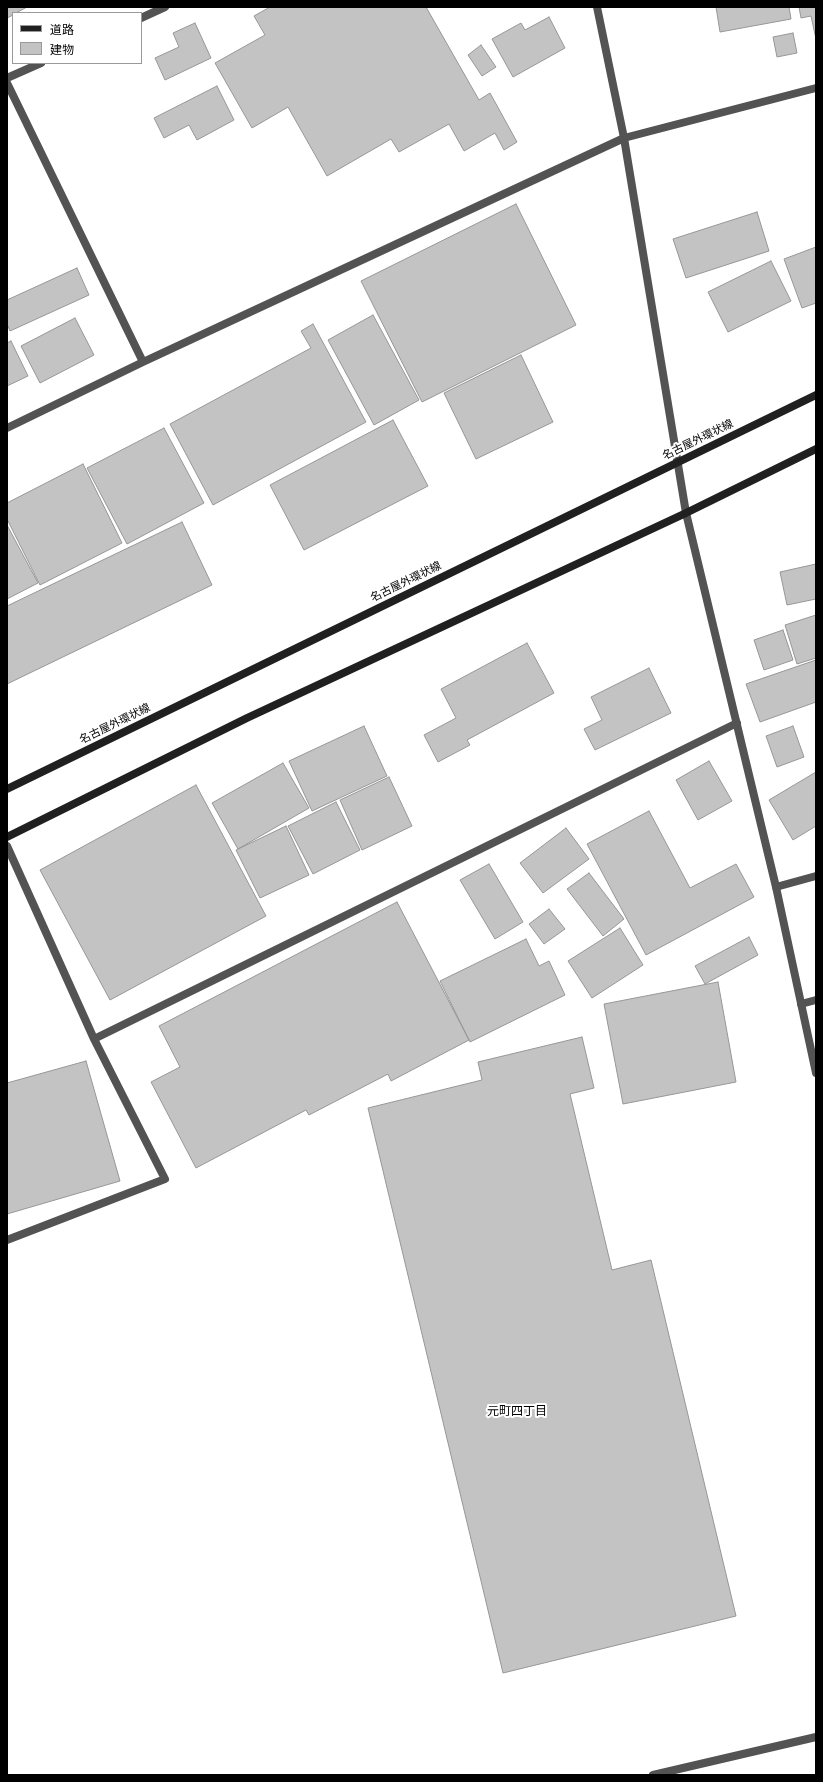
<!DOCTYPE html>
<meta charset="utf-8">
<style>
body{margin:0}
#map{position:relative;width:823px;height:1782px;overflow:hidden;background:#fff;font-family:"PT Sans Narrow","Noto Sans JP",sans-serif}
canvas{display:block}
.frame{position:absolute;inset:0;border:8px solid #000;pointer-events:none}
.legend{position:absolute;left:12px;top:12px;width:130px;height:52px;box-sizing:border-box;background:#fff;border:1px solid #999;margin:0;padding:5px 7px;list-style:none;font-size:12px;color:#000}
.legend li{display:flex;align-items:center;gap:8px;height:20px}
.legend b{width:20px;border:1px solid #999}
</style>
<div id="map">
<canvas width="823" height="1782"></canvas>
<div class="frame"></div>
<ul class="legend">
<li><b style="height:5px;background:#202020"></b>道路</li>
<li><b style="height:11px;background:#c3c3c3"></b>建物</li>
</ul>
</div>
<script>
const ctx = document.querySelector('canvas').getContext('2d');
ctx.lineJoin = 'round';
function paint(path, color) { ctx.fillStyle = color; ctx.fill(path, 'evenodd'); }
const poly = rows => new Path2D(rows.map(r => 'M' + r).join(''));
function strokePath(path, color, width, dash) { ctx.strokeStyle = color; ctx.lineWidth = width; ctx.lineCap = dash ? 'butt' : 'round'; ctx.setLineDash(dash || []); ctx.stroke(path); }
function label(font, color, halo, rows, align = 'center') {
  ctx.font = font + ' "PT Sans Narrow","Noto Sans JP",sans-serif'; ctx.lineWidth = 4; ctx.setLineDash([]); ctx.textBaseline = 'middle'; ctx.strokeStyle = halo; ctx.fillStyle = color; for (const [text, x, y, turn = 0] of rows) {
    ctx.save(); ctx.translate(x, y); ctx.rotate((+turn || 0) * Math.PI / 180); ctx.textAlign = isNaN(turn) ? turn : align; if (halo) ctx.strokeText(text, 0, 0); ctx.fillText(text, 0, 0); ctx.restore();
  }
}
const building = poly([
 [7,7,27,7,16,13,13,13,13,15,7,18,7,7],
 [270,7,426,7,479,100,490,93,517,142,504,150,495,133,464,151,449,124,399,152,391,139,327,176,288,107,252,128,215,63,265,35,254,16,270,7],
 [716,7,789,7,791,19,720,32,716,7],
 [799,7,816,7,816,39,811,16,801,18,799,7],
 [549,17,565,48,513,77,492,39,521,23,525,30,549,17],
 [195,23,211,58,165,80,155,58,179,47,173,33,195,23],
 [793,33,797,53,777,57,773,37,793,33],
 [481,45,496,67,482,76,468,55,481,45],
 [217,86,234,120,197,140,189,125,164,138,154,118,217,86],
 [516,204,576,325,422,402,361,281,516,204],
 [757,212,769,251,686,278,673,239,757,212],
 [816,247,816,303,802,308,784,259,816,247],
 [771,261,791,301,728,332,708,292,771,261],
 [77,268,89,295,10,331,7,324,7,300,77,268],
 [373,315,419,400,374,425,328,340,373,315],
 [75,318,94,355,40,383,21,346,75,318],
 [313,324,366,422,213,505,170,424,311,348,301,331,313,324],
 [11,341,28,376,7,386,7,343,11,341],
 [521,355,553,422,476,459,444,393,521,355],
 [393,420,428,486,304,550,270,485,393,420],
 [164,428,204,503,127,544,87,468,164,428],
 [83,464,122,543,40,585,7,519,7,503,83,464],
 [182,522,212,585,7,684,7,606,182,522],
 [7,525,38,583,7,599,7,525],
 [816,564,816,599,787,605,780,572,816,564],
 [816,615,816,658,797,664,785,625,816,615],
 [783,630,793,660,764,670,754,640,783,630],
 [527,643,554,693,467,740,470,745,438,762,424,735,456,718,441,689,527,643],
 [816,660,816,702,760,722,746,684,816,660],
 [649,668,671,713,595,750,584,729,602,720,591,697,649,668],
 [364,726,387,776,312,811,289,761,364,726],
 [793,726,804,757,777,767,766,736,793,726],
 [709,761,732,801,698,820,676,780,709,761],
 [283,763,309,808,238,849,212,803,283,763],
 [816,772,816,826,793,840,769,800,816,772],
 [389,777,412,826,362,850,340,800,389,777],
 [196,785,266,916,110,1000,40,870,196,785],
 [336,802,360,850,313,874,288,826,336,802],
 [649,811,690,888,736,864,754,897,646,955,587,844,649,811],
 [286,826,309,875,260,898,236,850,286,826],
 [566,828,589,859,543,893,520,863,566,828],
 [489,864,523,922,495,939,460,880,489,864],
 [589,873,624,919,603,936,567,889,589,873],
 [397,902,469,1040,391,1081,388,1074,309,1115,306,1110,196,1168,151,1082,180,1067,159,1026,397,902],
 [549,909,565,929,544,944,529,924,549,909],
 [620,928,643,965,592,998,568,961,620,928],
 [749,937,758,955,705,984,695,966,749,937],
 [526,939,539,966,549,961,565,995,470,1042,440,981,526,939],
 [718,982,736,1082,623,1104,604,1004,718,982],
 [582,1037,594,1088,570,1094,612,1270,651,1260,736,1616,503,1673,368,1108,482,1080,478,1062,582,1037],
 [86,1061,120,1181,7,1214,7,1083,86,1061]
]);
paint(building, '#c3c3c3');
strokePath(building, '#979797', 1);
strokePath(poly([
 [801,1004,816,1000]
]), '#535353', 8);
strokePath(poly([
 [141,18,165,7],
 [7,78,41,63],
 [7,83,143,362],
 [7,428,143,362,624,138,816,88],
 [7,846,94,1039,165,1179,7,1240],
 [776,887,816,876],
 [94,1039,737,723],
 [653,1775,816,1737]
]), '#535353', 8);
strokePath(poly([
 [597,7,624,138,686,513,776,887,816,1073]
]), '#535353', 8);
strokePath(poly([
 [7,789,816,395],
 [7,837,247,718,686,513,816,449]
]), '#202020', 8);
label('11px', '#000', '#fff', [
 ["名古屋外環状線",698,440,-26],
 ["名古屋外環状線",406,582,-26],
 ["名古屋外環状線",115,724,-26]
]);
label('12px', '#000', '#fff', [
 ["元町四丁目",517,1412]
]);
</script>
